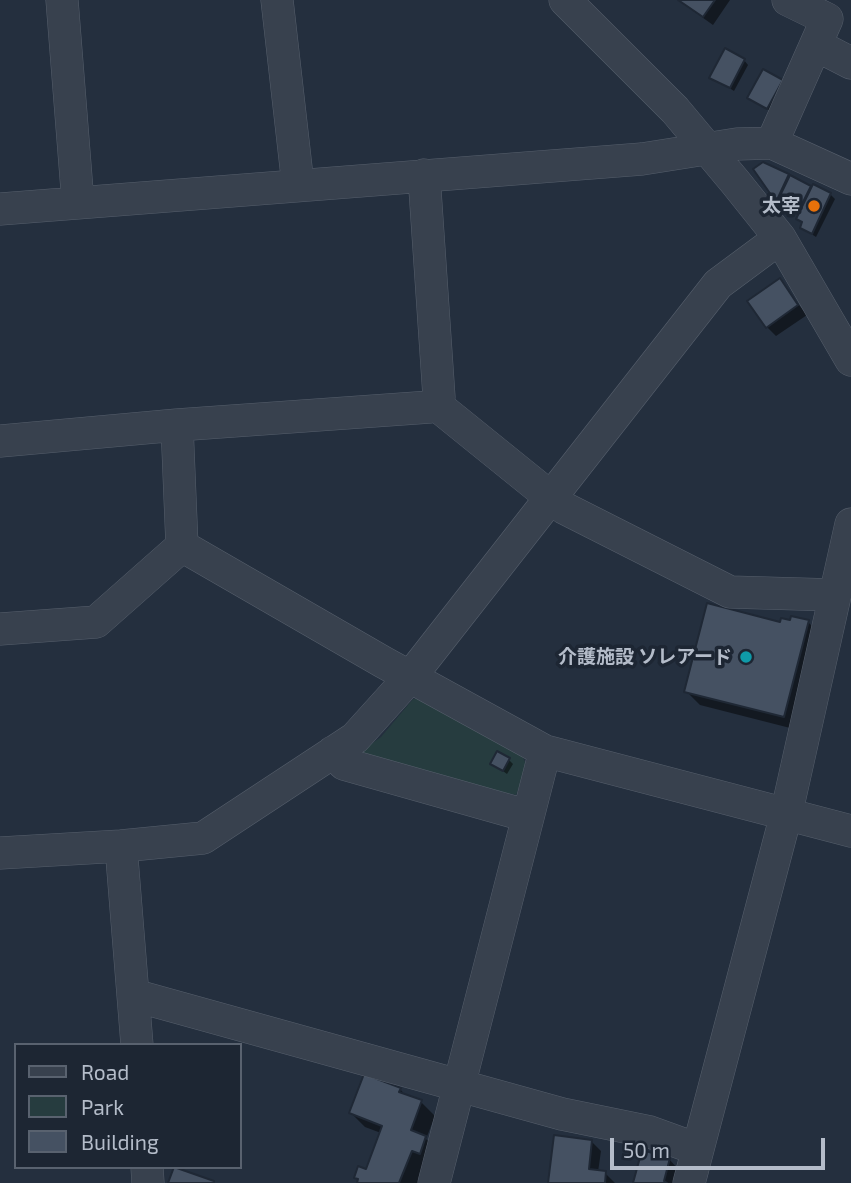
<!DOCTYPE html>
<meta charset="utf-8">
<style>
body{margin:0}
#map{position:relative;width:851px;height:1183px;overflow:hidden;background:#242f3e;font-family:"Exo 2",sans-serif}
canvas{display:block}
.legend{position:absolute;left:14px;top:1043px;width:228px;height:126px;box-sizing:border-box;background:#1d2633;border:2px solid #59626f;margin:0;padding:9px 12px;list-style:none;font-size:21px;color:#b4bcc9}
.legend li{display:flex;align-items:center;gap:14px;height:35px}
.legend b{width:35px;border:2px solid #59626f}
.scale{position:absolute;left:610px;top:1138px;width:215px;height:32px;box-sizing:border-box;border:4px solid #b4bcc9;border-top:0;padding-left:9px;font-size:21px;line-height:24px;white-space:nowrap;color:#b4bcc9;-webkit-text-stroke:5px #1d2633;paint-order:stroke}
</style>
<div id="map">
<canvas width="851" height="1183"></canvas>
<ul class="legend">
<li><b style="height:9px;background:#38414e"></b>Road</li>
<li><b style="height:19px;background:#263c3f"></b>Park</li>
<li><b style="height:19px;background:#455162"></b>Building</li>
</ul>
<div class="scale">50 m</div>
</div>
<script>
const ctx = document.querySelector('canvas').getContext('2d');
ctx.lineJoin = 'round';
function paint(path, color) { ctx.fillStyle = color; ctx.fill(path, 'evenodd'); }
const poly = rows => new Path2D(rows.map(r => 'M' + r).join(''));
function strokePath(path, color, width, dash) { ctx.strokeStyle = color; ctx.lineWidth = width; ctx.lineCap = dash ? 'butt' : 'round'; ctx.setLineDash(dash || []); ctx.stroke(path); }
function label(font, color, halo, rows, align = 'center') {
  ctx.font = font + ' "Exo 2","Noto Sans JP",sans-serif'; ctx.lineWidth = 7; ctx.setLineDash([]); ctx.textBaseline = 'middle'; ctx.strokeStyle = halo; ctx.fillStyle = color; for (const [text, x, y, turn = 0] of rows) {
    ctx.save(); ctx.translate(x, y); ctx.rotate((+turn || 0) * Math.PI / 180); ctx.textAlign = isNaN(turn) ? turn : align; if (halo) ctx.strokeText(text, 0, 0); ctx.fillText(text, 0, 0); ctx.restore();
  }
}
paint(poly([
 [413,699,419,699,522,755,527,767,516,795,360,760,360,752,381,737]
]), '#263c3f');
paint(poly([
 [678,0,730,0,713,25],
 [744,60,748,65,734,91,712,77],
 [782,81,772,112,749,98],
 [763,164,812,188,813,186,830,194,835,199,816,237,802,228,802,223,798,218,800,214,777,200,756,169],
 [780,281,807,315,776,336,767,327],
 [808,622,822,636,798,730,700,705,686,691,781,624],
 [509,760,513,764,507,774,492,763],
 [400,1089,406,1096,421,1102,435,1116,426,1139,440,1152,426,1164,418,1183,359,1183,360,1181,356,1177,367,1171,381,1133,365,1127,351,1113],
 [592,1142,601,1151,598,1172,605,1173,615,1183,550,1183],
 [669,1159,678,1169,675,1183,635,1183]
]), '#0007');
const building = poly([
 [678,0,715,0,703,17,678,0],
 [725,48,745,59,730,88,709,78,725,48],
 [763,69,783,80,767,109,747,98,763,69],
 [763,162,789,174,776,202,753,169,763,162],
 [790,175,811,186,798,212,777,202,790,175],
 [813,184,831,193,812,234,800,228,802,222,796,219,813,184],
 [780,278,798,305,766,328,747,301,780,278],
 [707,603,780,622,781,618,790,620,791,616,809,620,784,717,684,692,707,603],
 [497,751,510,758,503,771,490,764,497,751],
 [364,1074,401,1088,399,1092,422,1100,411,1130,426,1136,420,1154,412,1151,399,1183,357,1183,358,1179,354,1178,358,1166,366,1169,382,1126,349,1113,364,1074],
 [554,1135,592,1140,589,1169,606,1171,605,1183,548,1183,554,1135],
 [642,1150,670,1158,664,1181,667,1183,633,1183,642,1150],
 [174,1167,214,1181,214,1183,168,1183,174,1167]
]);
paint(building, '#455162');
strokePath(building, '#1f2835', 2);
const minor = poly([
 [62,0,78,203],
 [277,0,298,185],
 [565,0,675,110,736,183,780,238,851,360],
 [816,45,851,63],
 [772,143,827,19,788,0],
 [0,209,642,159,737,144,772,143,851,179],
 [434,403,564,508,730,592,834,595],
 [177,425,182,546,383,662,545,751,851,831],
 [0,441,177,425,430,407,439,397,424,175],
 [0,629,96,622,182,546],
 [333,752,344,764,528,816],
 [121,846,137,1045],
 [0,853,121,846,203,838,355,738,411,676,718,284,780,238],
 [133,995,562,1114,650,1132,697,1149],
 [147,1167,148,1183],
 [434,1183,545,751],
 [689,1183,786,815,851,524]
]);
strokePath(minor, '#565f6c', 33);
strokePath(minor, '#38414e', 32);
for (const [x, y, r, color] of [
 [814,206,7,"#e8710a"],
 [746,657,7,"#0f9aa8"]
]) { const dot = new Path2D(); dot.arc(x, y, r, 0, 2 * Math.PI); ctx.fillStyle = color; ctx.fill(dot); strokePath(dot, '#1d2633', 2.5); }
label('bold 19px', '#b4bcc9', '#1d2633', [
 ["太宰",800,206],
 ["介護施設 ソレアード",732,657]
], 'right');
</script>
